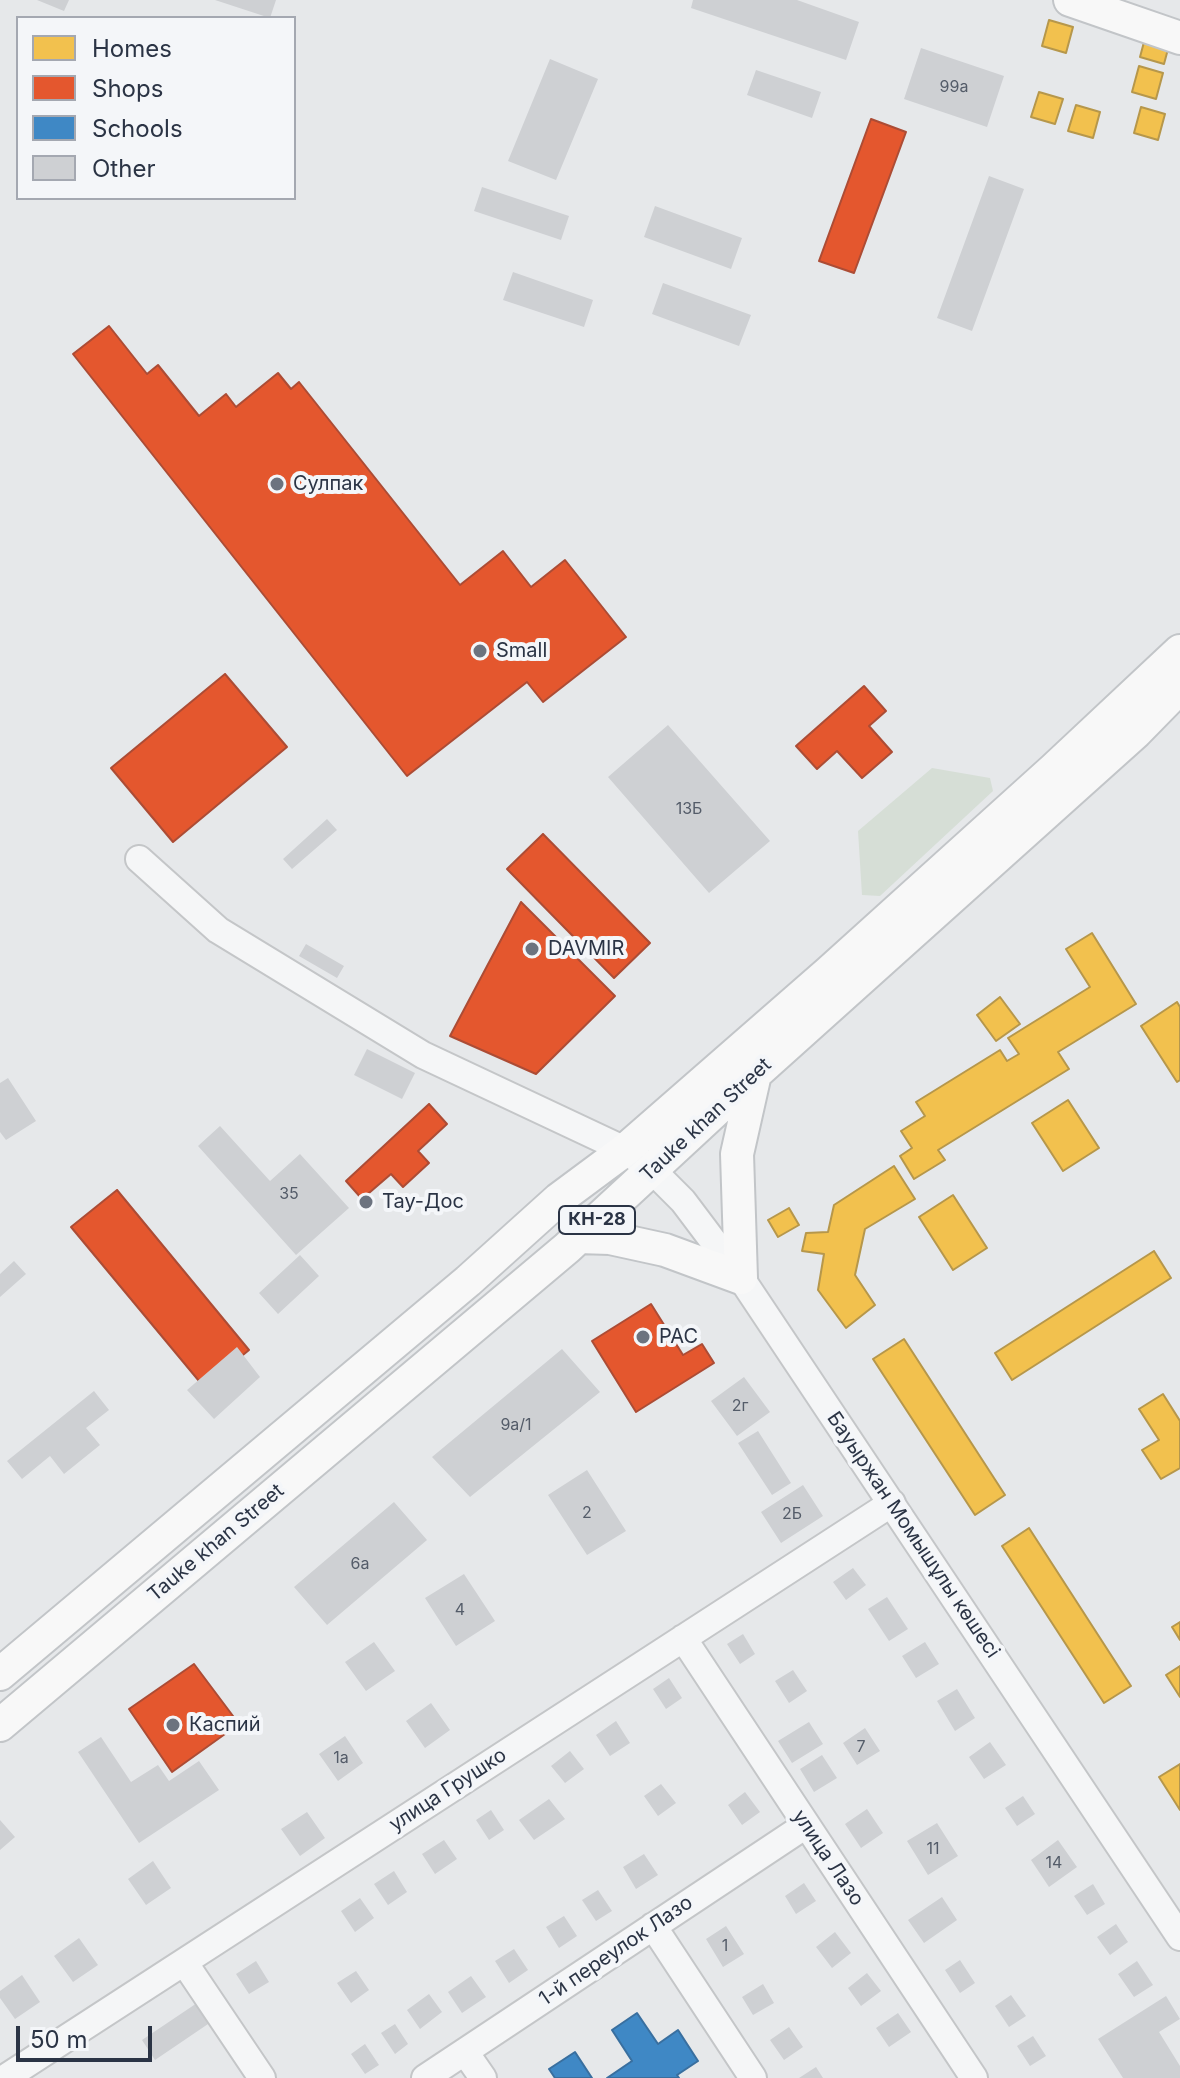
<!DOCTYPE html>
<meta charset="utf-8">
<style>
body{margin:0}
#map{position:relative;width:1180px;height:2078px;overflow:hidden;background:#e6e8ea;font-family:Inter,sans-serif}
canvas{display:block}
.legend{position:absolute;left:16px;top:16px;width:280px;height:184px;box-sizing:border-box;background:#f4f6f9;border:2px solid #a4a8b1;margin:0;padding:10px 14px;list-style:none;font-size:24px;color:#2b3445}
.legend li{display:flex;align-items:center;gap:16px;height:40px}
.legend b{width:40px;border:2px solid #a4a8b1}
.scale{position:absolute;left:16px;top:2026px;width:136px;height:36px;box-sizing:border-box;border:4px solid #2b3445;border-top:0;padding-left:10px;font-size:24px;line-height:28px;white-space:nowrap;color:#2b3445;-webkit-text-stroke:6px #f4f6f9;paint-order:stroke}
</style>
<div id="map">
<canvas width="1180" height="2078"></canvas>
<ul class="legend">
<li><b style="height:22px;background:#f2c14e"></b>Homes</li>
<li><b style="height:22px;background:#e4572e"></b>Shops</li>
<li><b style="height:22px;background:#3f88c5"></b>Schools</li>
<li><b style="height:22px;background:#ced0d3"></b>Other</li>
</ul>
<div class="scale">50 m</div>
</div>
<script>
const ctx = document.querySelector('canvas').getContext('2d');
ctx.lineJoin = 'round';
function paint(path, color) { ctx.fillStyle = color; ctx.fill(path, 'evenodd'); }
const poly = rows => new Path2D(rows.map(r => 'M' + r).join(''));
function strokePath(path, color, width, dash) { ctx.strokeStyle = color; ctx.lineWidth = width; ctx.lineCap = dash ? 'butt' : 'round'; ctx.setLineDash(dash || []); ctx.stroke(path); }
function label(font, color, halo, rows, align = 'center') {
  ctx.font = font + ' Inter,sans-serif'; ctx.lineWidth = 8; ctx.setLineDash([]); ctx.textBaseline = 'middle'; ctx.strokeStyle = halo; ctx.fillStyle = color; for (const [text, x, y, turn = 0] of rows) {
    ctx.save(); ctx.translate(x, y); ctx.rotate((+turn || 0) * Math.PI / 180); ctx.textAlign = isNaN(turn) ? turn : align; if (halo) ctx.strokeText(text, 0, 0); ctx.fillText(text, 0, 0); ctx.restore();
  }
}
paint(poly([
 [932,768,990,778,993,791,880,896,862,895,858,831]
]), '#d6ded6');
const homes = poly([
 [1049,20,1073,27,1066,53,1042,46,1049,20],
 [1144,42,1168,49,1164,64,1140,57,1144,42],
 [1139,66,1163,73,1156,99,1132,92,1139,66],
 [1039,92,1063,99,1055,124,1031,117,1039,92],
 [1076,105,1100,112,1093,138,1068,131,1076,105],
 [1141,107,1165,114,1158,140,1134,133,1141,107],
 [1092,933,1136,1004,1058,1052,1069,1069,938,1150,945,1160,914,1179,900,1156,912,1148,901,1131,925,1116,916,1102,1000,1050,1007,1061,1019,1054,1008,1038,1090,987,1066,949,1092,933],
 [1000,997,1020,1024,996,1041,977,1015,1000,997],
 [1177,1002,1180,1007,1180,1080,1177,1082,1141,1026,1177,1002],
 [1068,1100,1099,1148,1063,1171,1032,1123,1068,1100],
 [894,1166,915,1199,865,1229,855,1275,875,1305,846,1328,818,1290,824,1254,802,1251,806,1233,828,1232,834,1205,894,1166],
 [953,1195,987,1248,953,1270,919,1217,953,1195],
 [789,1208,799,1225,778,1237,768,1220,789,1208],
 [1154,1251,1171,1278,1012,1380,995,1353,1154,1251],
 [904,1339,1005,1495,975,1515,873,1359,904,1339],
 [1163,1394,1180,1421,1180,1468,1161,1479,1142,1450,1159,1440,1139,1409,1163,1394],
 [1029,1528,1131,1686,1104,1703,1002,1546,1029,1528],
 [1180,1622,1180,1640,1172,1627,1180,1622],
 [1180,1666,1180,1697,1166,1675,1180,1666],
 [1180,1764,1180,1810,1159,1777,1180,1764]
]);
paint(homes, '#f2c14e');
strokePath(homes, '#b6974b', 2);
const shops = poly([
 [871,119,906,132,854,273,819,261,871,119],
 [109,326,147,374,158,365,199,416,226,394,236,407,278,373,291,389,299,382,460,585,503,551,531,587,565,560,626,637,543,702,527,682,407,776,73,354,109,326],
 [225,674,287,747,173,842,111,768,225,674],
 [864,686,886,711,869,726,892,752,862,778,837,751,817,769,796,746,864,686],
 [543,834,650,943,614,978,507,869,543,834],
 [521,902,615,996,536,1074,450,1036,521,902],
 [429,1104,447,1124,418,1151,429,1163,403,1187,391,1174,362,1199,346,1181,429,1104],
 [117,1190,249,1350,204,1387,71,1227,117,1190],
 [651,1304,683,1355,702,1344,714,1363,636,1412,592,1341,651,1304],
 [194,1664,239,1724,172,1772,129,1709,194,1664]
]);
paint(shops, '#e4572e');
strokePath(shops, '#ac4c35', 2);
const schools = poly([
 [637,2013,658,2044,678,2030,698,2061,677,2075,679,2078,607,2078,632,2061,612,2030,637,2013],
 [575,2052,592,2078,555,2078,549,2069,575,2052]
]);
paint(schools, '#3f88c5');
strokePath(schools, '#396f9f', 2);
paint(poly([
 [37,0,69,0,64,11],
 [215,0,276,0,270,18],
 [693,0,797,0,859,22,846,60,691,8],
 [921,48,1004,76,987,127,904,99],
 [550,59,598,79,556,180,508,161],
 [756,70,821,92,812,118,747,95],
 [989,176,1024,189,972,331,937,318],
 [482,187,569,216,561,240,474,211],
 [655,206,742,238,731,269,644,237],
 [513,272,593,300,584,327,503,300],
 [663,283,751,315,739,346,652,314],
 [668,725,770,841,709,893,608,777],
 [327,819,337,830,292,869,283,859],
 [306,944,344,966,337,978,299,956],
 [367,1049,415,1073,402,1099,354,1075],
 [8,1078,36,1121,6,1140,0,1132,0,1083],
 [220,1126,270,1181,300,1154,349,1208,296,1255,198,1146],
 [300,1255,319,1276,278,1314,259,1293],
 [14,1261,26,1274,0,1297,0,1274],
 [237,1347,260,1377,214,1419,187,1390],
 [562,1349,600,1392,470,1497,432,1457],
 [744,1377,770,1412,737,1436,711,1401],
 [94,1391,109,1410,86,1428,100,1445,64,1474,50,1456,22,1479,7,1461],
 [758,1431,791,1483,772,1495,738,1443],
 [587,1470,626,1531,587,1555,548,1495],
 [803,1485,823,1516,781,1543,761,1512],
 [394,1502,427,1540,327,1625,294,1587],
 [853,1568,866,1585,846,1600,833,1582],
 [464,1574,495,1621,456,1646,425,1598],
 [887,1597,908,1629,889,1641,868,1609],
 [743,1634,755,1654,740,1664,727,1644],
 [374,1642,395,1671,366,1691,345,1662],
 [925,1642,939,1664,916,1678,902,1656],
 [793,1670,807,1691,789,1703,775,1681],
 [669,1678,682,1698,666,1709,653,1689],
 [957,1689,975,1718,955,1731,937,1701],
 [431,1703,450,1730,425,1748,406,1721],
 [616,1721,630,1743,610,1756,596,1735],
 [809,1722,823,1744,792,1763,778,1741],
 [865,1728,880,1751,857,1765,843,1743],
 [345,1736,363,1763,338,1781,319,1754],
 [101,1737,131,1782,158,1765,169,1781,199,1761,219,1790,139,1843,78,1752],
 [990,1742,1006,1765,984,1779,969,1757],
 [570,1751,584,1769,565,1783,551,1766],
 [822,1755,837,1778,814,1792,800,1769],
 [661,1784,676,1803,658,1816,644,1796],
 [745,1792,760,1812,742,1825,728,1805],
 [1023,1796,1035,1814,1017,1826,1005,1808],
 [549,1799,565,1819,534,1840,519,1820],
 [867,1809,883,1833,861,1848,845,1824],
 [491,1810,504,1830,489,1840,476,1820],
 [307,1812,325,1838,300,1856,281,1829],
 [0,1820,15,1837,0,1850],
 [937,1823,958,1856,928,1875,907,1841],
 [444,1840,457,1859,435,1874,422,1854],
 [1058,1840,1077,1867,1049,1887,1031,1860],
 [644,1854,658,1875,636,1889,623,1867],
 [153,1861,171,1888,146,1905,128,1879],
 [394,1871,407,1892,388,1905,374,1884],
 [804,1883,816,1901,796,1914,785,1896],
 [1093,1884,1105,1904,1087,1915,1074,1896],
 [598,1890,612,1911,596,1921,582,1900],
 [942,1897,957,1920,924,1943,908,1920],
 [360,1898,374,1918,355,1932,341,1911],
 [564,1916,577,1936,559,1948,546,1927],
 [1116,1924,1128,1942,1110,1955,1097,1937],
 [726,1926,744,1954,723,1967,706,1939],
 [835,1932,851,1953,832,1968,816,1947],
 [79,1938,98,1965,73,1982,54,1956],
 [514,1949,528,1970,509,1983,495,1961],
 [960,1960,975,1983,960,1993,945,1970],
 [256,1961,269,1982,249,1994,236,1974],
 [1137,1961,1153,1985,1134,1997,1118,1974],
 [356,1971,369,1990,351,2003,337,1983],
 [867,1973,881,1991,861,2006,848,1988],
 [22,1975,40,2002,15,2019,0,1998,0,1991],
 [471,1976,486,1997,462,2013,448,1992],
 [763,1984,774,2003,753,2015,742,1997],
 [429,1994,442,2012,420,2029,407,2010],
 [1011,1995,1026,2016,1009,2027,995,2006],
 [1166,1996,1180,2019,1159,2032,1180,2066,1180,2078,1123,2078,1098,2039],
 [197,2003,211,2022,155,2060,142,2040],
 [898,2013,911,2032,889,2047,876,2028],
 [395,2024,408,2044,395,2054,381,2033],
 [789,2027,803,2047,784,2060,770,2040],
 [1033,2036,1046,2056,1030,2066,1017,2046],
 [365,2044,379,2065,365,2074,351,2054],
 [816,2067,823,2078,799,2078]
]), '#ced0d3');
const minor = poly([
 [139,859,218,930,423,1055,625,1150,652,1170,683,1201,741,1278,1180,1937],
 [683,1638,974,2078],
 [653,1926,753,2078],
 [184,1962,262,2078],
 [465,2052,483,2078],
 [5,2078,892,1503],
 [425,2078,806,1825]
]);
const major = poly([
 [1070,0,1180,38],
 [578,1237,610,1238,665,1250,741,1278,737,1154,755,1074],
 [0,1674,468,1281,559,1199,625,1150,829,972,1054,769,1180,651],
 [0,1725,567,1248,755,1074,1136,732,1180,687]
]);
strokePath(minor, '#c4c6c8', 30);
strokePath(major, '#c2c5c8', 36);
strokePath(minor, '#f5f6f7', 26);
strokePath(major, '#f8f8f8', 32);
for (const [x, y, r, color] of [
 [277,484,8,"#6c737f"],
 [480,651,8,"#6c737f"],
 [532,949,8,"#6c737f"],
 [366,1202,8,"#6c737f"],
 [643,1337,8,"#6c737f"],
 [173,1725,8,"#6c737f"]
]) { const dot = new Path2D(); dot.arc(x, y, r, 0, 2 * Math.PI); ctx.fillStyle = color; ctx.fill(dot); strokePath(dot, '#f4f6f9', 3); }
label('16px', '#545c69', null, [
 ["99а",954,87],
 ["13Б",689,809],
 ["35",289,1194],
 ["2г",740,1406],
 ["9а/1",516,1425],
 ["2",587,1513],
 ["2Б",792,1514],
 ["6а",360,1564],
 ["4",460,1610],
 ["7",861,1747],
 ["1а",341,1758],
 ["11",933,1849],
 ["14",1054,1863],
 ["1",725,1946]
]);
for (const [x, y, w] of [
 [597,1220,76]
]) { const box = new Path2D(); box.roundRect(x - w / 2, y - 14, w, 28, 6); ctx.fillStyle = '#f4f6f9'; ctx.fill(box); strokePath(box, '#2b3445', 2); }
label('bold 18px', '#2b3445', null, [
 ["КН-28",597,1220]
]);
label('20px', '#2b3445', '#f4f6f9', [
 ["Сулпак",293,484],
 ["Small",496,651],
 ["DAVMIR",548,949],
 ["Тау-Дос",382,1202],
 ["РАС",659,1337],
 ["Каспий",189,1725]
], 'left');
label('20px', '#2b3445', '#f4f6f9', [
 ["Tauke khan Street",706,1120,-43],
 ["Бауыржан Момышұлы көшесі",913,1535,56],
 ["Tauke khan Street",216,1543,-40],
 ["улица Грушко",448,1790,-33],
 ["улица Лазо",828,1858,56],
 ["1-й переулок Лазо",616,1951,-34]
]);
</script>
